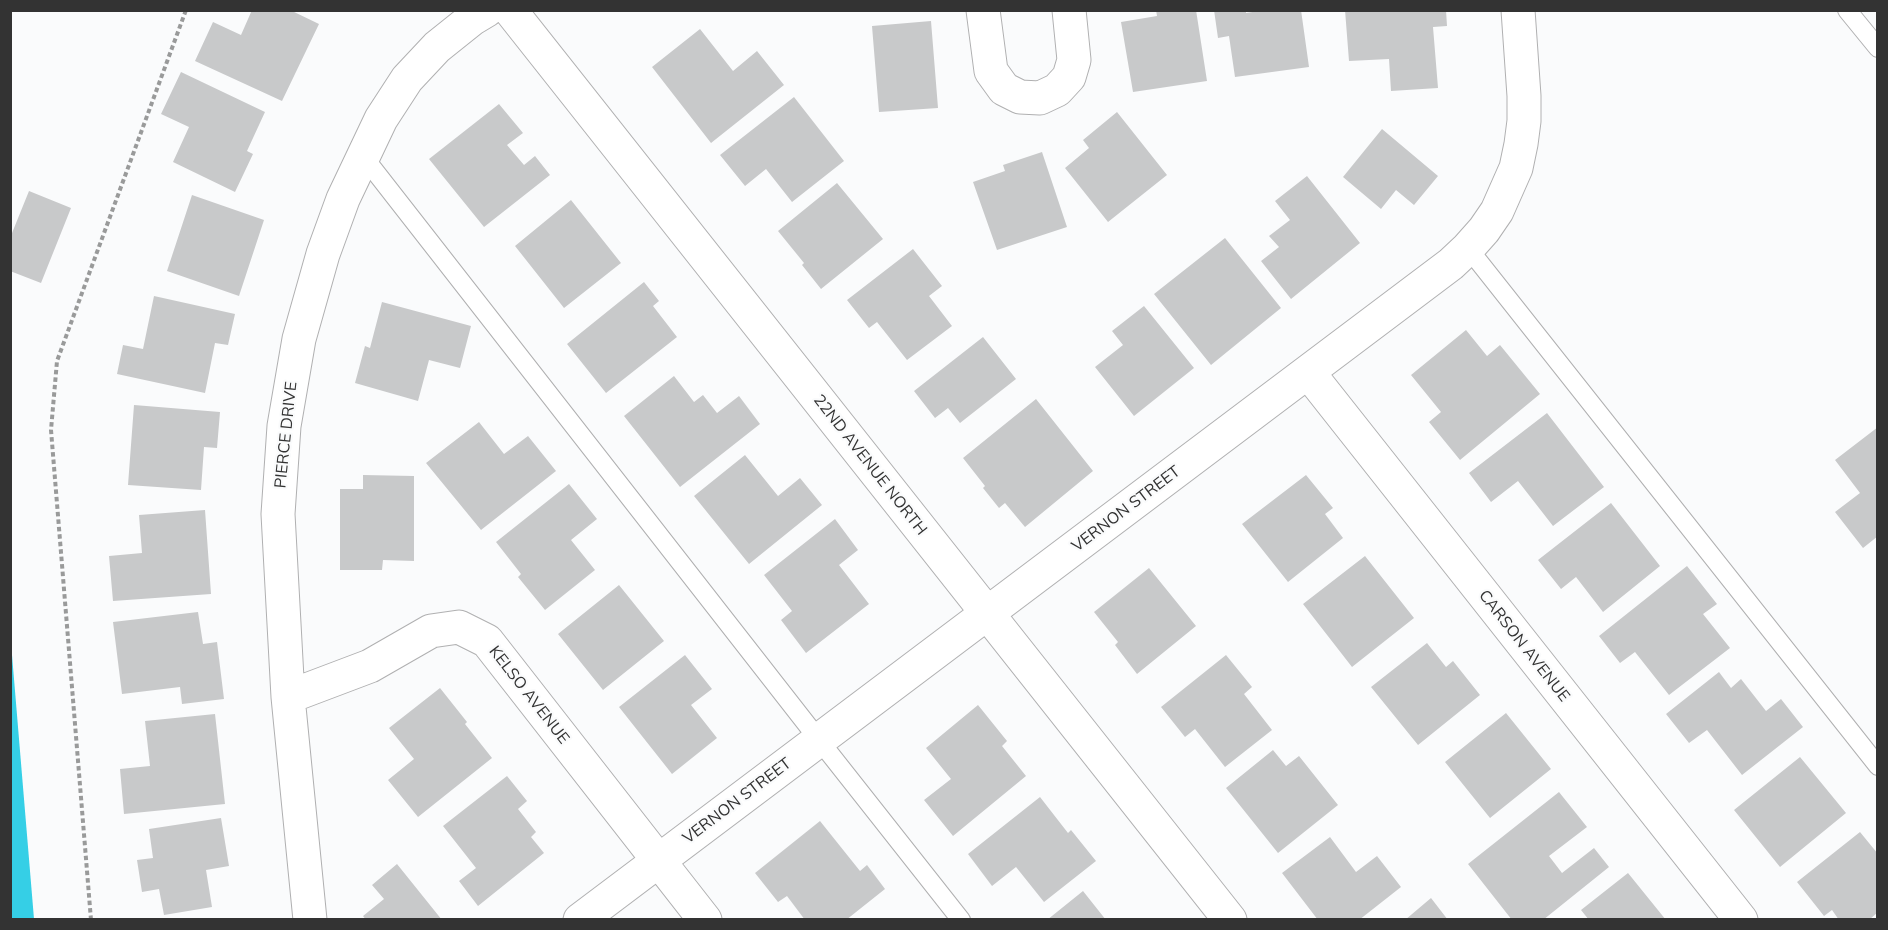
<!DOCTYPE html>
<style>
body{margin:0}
#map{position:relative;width:1888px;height:930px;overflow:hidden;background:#fafbfc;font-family:Mulish,sans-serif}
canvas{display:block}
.frame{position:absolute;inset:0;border:12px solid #333;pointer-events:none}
</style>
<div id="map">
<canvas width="1888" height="930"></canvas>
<div class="frame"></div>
</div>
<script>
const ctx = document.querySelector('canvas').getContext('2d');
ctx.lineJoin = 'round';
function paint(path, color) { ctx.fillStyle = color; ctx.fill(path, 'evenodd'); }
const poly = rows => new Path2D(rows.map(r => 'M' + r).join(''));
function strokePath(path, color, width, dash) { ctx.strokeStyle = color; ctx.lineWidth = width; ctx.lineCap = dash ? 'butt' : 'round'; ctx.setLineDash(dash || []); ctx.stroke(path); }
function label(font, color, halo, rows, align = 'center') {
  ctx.font = font + ' Mulish,sans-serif'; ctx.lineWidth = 4.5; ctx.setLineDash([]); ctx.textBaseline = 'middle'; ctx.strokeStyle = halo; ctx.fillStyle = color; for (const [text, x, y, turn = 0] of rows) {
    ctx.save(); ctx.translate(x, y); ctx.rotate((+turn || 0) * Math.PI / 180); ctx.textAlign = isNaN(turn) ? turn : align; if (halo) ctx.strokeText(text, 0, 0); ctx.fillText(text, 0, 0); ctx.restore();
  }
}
paint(poly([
 [10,643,11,643,34,919,11,919]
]), '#35cfe6');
paint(poly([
 [252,10,290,10,319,24,282,101,195,61,213,22,241,35],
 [1156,10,1196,10,1207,81,1133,92,1121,22,1157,16],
 [1214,10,1246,10,1246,13,1265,10,1301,10,1309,67,1235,77,1229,36,1218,38],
 [1345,10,1446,10,1447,26,1433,27,1438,88,1391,91,1389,59,1349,61],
 [931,21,938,108,879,112,872,26],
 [700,29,733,71,757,51,784,85,711,143,652,67],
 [181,72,265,112,247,151,253,154,235,192,173,162,189,127,161,114],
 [794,97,844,161,792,202,766,169,745,186,720,155],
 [499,104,523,133,507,145,524,165,535,156,550,175,484,227,429,159],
 [1117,112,1167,175,1108,222,1065,168,1089,148,1083,140],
 [1382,129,1438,176,1414,205,1396,190,1381,209,1343,177],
 [1042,152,1067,227,997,250,973,182,1005,171,1003,165],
 [1307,176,1360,243,1291,299,1261,261,1279,247,1269,236,1290,220,1275,201],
 [837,183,883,239,821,289,802,265,804,263,778,231],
 [29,191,71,208,41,283,10,271,10,238],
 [192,195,264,220,239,296,167,271],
 [571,200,621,263,564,308,515,246],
 [1225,238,1281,308,1211,365,1154,294],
 [913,249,942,286,929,296,952,326,907,360,877,322,869,328,847,300],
 [644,282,659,301,653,306,677,337,606,393,567,344],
 [154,296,235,314,228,345,215,343,205,393,117,374,123,345,143,349],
 [382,302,471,326,460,368,429,360,418,401,355,383,365,346,370,348],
 [1144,306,1194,368,1134,416,1095,367,1123,345,1112,331],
 [1466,330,1487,356,1500,345,1540,394,1460,460,1429,422,1441,412,1411,375],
 [983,337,1016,379,960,423,948,408,935,418,914,391],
 [674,376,694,402,703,395,717,413,739,396,760,424,680,487,624,416],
 [1036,399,1093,471,1025,527,1005,503,999,508,983,488,985,486,963,458],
 [134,405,220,412,217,448,204,447,201,490,128,485],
 [1547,413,1604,487,1553,526,1518,481,1491,502,1469,473],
 [479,422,504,454,528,436,556,471,481,530,426,463],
 [1878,427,1878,536,1863,548,1835,512,1860,493,1835,460],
 [745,455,778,496,800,478,822,505,749,564,694,496],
 [363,475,414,476,414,561,383,560,382,570,340,570,340,489,363,489],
 [1306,475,1333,508,1325,514,1343,538,1288,582,1242,524],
 [569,484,597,519,571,540,595,570,545,610,518,577,521,574,496,542],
 [1611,503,1660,566,1603,612,1576,577,1561,589,1538,560],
 [205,510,211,594,113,601,109,556,142,553,139,515],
 [835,519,858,550,839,565,869,604,806,653,781,620,792,611,764,575],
 [1365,556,1414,618,1352,667,1303,604],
 [1687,566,1717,604,1703,614,1730,648,1669,695,1635,652,1620,663,1599,636],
 [1149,568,1196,626,1137,674,1115,645,1118,642,1094,612],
 [619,585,664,641,603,690,558,634],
 [198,612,203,644,217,642,224,699,182,704,180,687,122,694,113,622],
 [1427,643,1446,667,1453,661,1480,695,1418,745,1371,687],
 [685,655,712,689,691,705,717,738,672,774,619,707],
 [1226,655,1252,687,1244,694,1272,730,1225,767,1195,729,1185,737,1161,707],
 [1719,672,1731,688,1741,679,1766,711,1781,699,1803,727,1742,775,1707,730,1689,743,1666,714],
 [440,688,467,722,465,724,492,758,418,817,388,780,414,759,389,728],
 [978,705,1007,741,1002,746,1026,776,953,836,924,800,951,779,926,748],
 [1506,713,1551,769,1490,818,1445,762],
 [215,714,225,804,124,814,120,769,150,766,145,721],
 [1273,750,1286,766,1299,756,1338,805,1278,853,1226,788],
 [1800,757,1846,813,1780,867,1734,810],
 [507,776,527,801,518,809,536,832,531,837,544,853,478,906,459,881,476,868,443,826],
 [1559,792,1587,827,1549,856,1562,873,1594,848,1609,867,1543,920,1512,920,1468,864],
 [1040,797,1068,833,1071,830,1096,861,1044,902,1016,867,992,886,968,854],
 [221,818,229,866,206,870,212,907,164,915,159,889,142,892,137,860,153,858,149,829],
 [820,821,860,871,867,865,885,889,846,920,805,920,787,896,778,902,755,873],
 [1860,832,1878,854,1878,912,1869,920,1839,920,1832,910,1824,916,1797,882],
 [1330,837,1356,872,1377,856,1401,887,1359,920,1318,920,1282,873],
 [397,864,442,920,366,920,363,916,384,899,372,885],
 [1628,873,1666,920,1589,920,1581,910],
 [1083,891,1106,920,1047,920],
 [1431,898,1448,920,1405,920]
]), '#c8c9ca');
const lane = poly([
 [1847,10,1878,48],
 [363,156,819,740,961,920],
 [1468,248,1878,766]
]);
const street = poly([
 [510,10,1230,920],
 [983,10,991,71,1004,89,1020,97,1040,98,1057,90,1069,77,1074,60,1069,10],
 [1308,372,1741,920],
 [288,697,370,666,431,631,459,627,487,641,705,920],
 [310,920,288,697,278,514,284,426,299,339,323,254,343,199,381,119,407,79,437,47,472,19,487,10],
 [580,920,1451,264,1468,248,1484,230,1497,211,1516,168,1521,144,1524,121,1524,96,1518,10]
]);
strokePath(lane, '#b0b0b1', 20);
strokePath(street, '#b0b0b1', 35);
strokePath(poly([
 [91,920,51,430,57,361,186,10]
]), '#999a9a', 4, [4.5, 3]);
strokePath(lane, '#fff', 18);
strokePath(street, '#fff', 33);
label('16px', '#333', '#fafbfc', [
 ["PIERCE DRIVE",286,435,-84],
 ["22ND AVENUE NORTH",870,465,52],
 ["VERNON STREET",1126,509,-37],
 ["CARSON AVENUE",1524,646,52],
 ["KELSO AVENUE",529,695,52],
 ["VERNON STREET",737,801,-37]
]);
</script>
